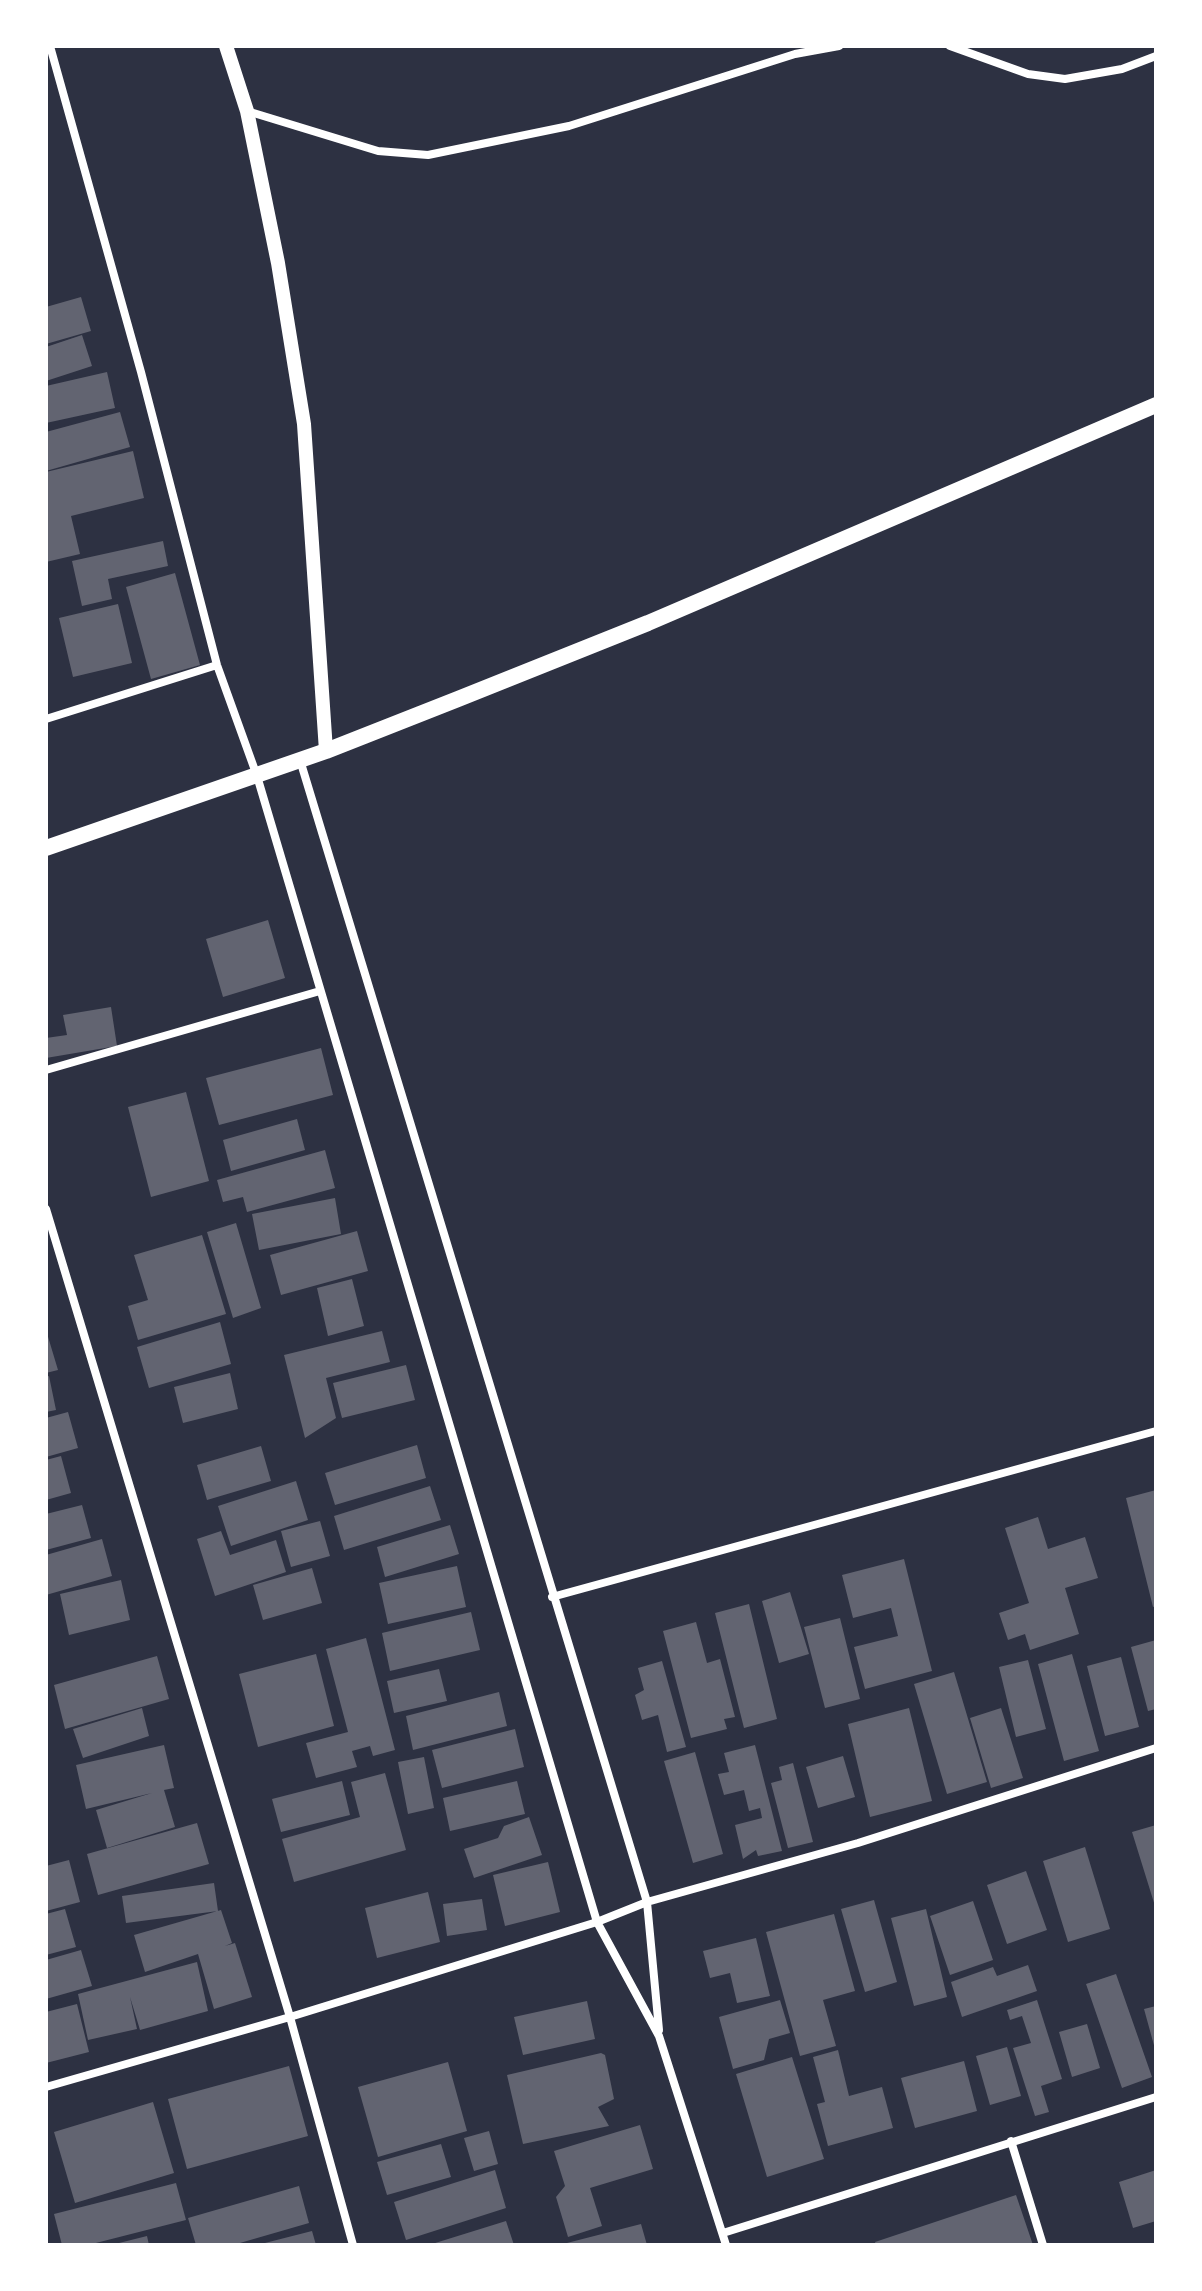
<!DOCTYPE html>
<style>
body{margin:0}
#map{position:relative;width:1202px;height:2291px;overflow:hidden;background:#2d3142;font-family:"Nunito Sans",sans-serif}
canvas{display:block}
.frame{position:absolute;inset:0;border:48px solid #fff;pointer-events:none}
</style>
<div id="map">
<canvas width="1202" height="2291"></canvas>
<div class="frame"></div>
</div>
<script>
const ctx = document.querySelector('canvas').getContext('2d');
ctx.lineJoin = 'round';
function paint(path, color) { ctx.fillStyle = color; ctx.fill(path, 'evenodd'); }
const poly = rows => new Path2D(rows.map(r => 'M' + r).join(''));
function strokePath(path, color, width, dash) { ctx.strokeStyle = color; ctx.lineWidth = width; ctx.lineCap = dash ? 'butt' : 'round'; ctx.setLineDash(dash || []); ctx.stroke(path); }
paint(poly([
 [81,297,91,331,46,344,46,307],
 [82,335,92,366,46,381,46,347],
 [107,372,115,408,46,423,46,386],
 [120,412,130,447,46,471,46,432],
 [133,451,144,498,71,516,80,554,46,562,46,472],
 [163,541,168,566,108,579,112,599,82,606,72,561],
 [175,573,200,665,151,679,126,587],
 [118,604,132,663,73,677,59,618],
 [268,920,285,978,223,997,206,939],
 [111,1007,117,1046,46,1058,46,1038,67,1035,63,1015],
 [321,1048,333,1095,219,1125,206,1078],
 [186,1092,209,1181,151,1197,128,1107],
 [297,1119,305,1150,231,1171,223,1140],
 [325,1150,335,1188,247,1212,243,1197,223,1202,217,1180],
 [335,1198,341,1234,259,1250,252,1214],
 [236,1223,261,1308,233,1318,207,1232],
 [357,1231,368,1271,281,1295,270,1255],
 [202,1235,226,1314,138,1340,128,1306,148,1300,134,1255],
 [352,1279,364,1326,328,1336,317,1288],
 [220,1322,231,1364,149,1388,137,1347],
 [46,1330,58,1370,46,1373],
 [382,1331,390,1362,326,1378,336,1418,305,1438,284,1355],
 [406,1365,415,1400,342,1418,333,1383],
 [230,1373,238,1409,183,1423,174,1387],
 [49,1376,56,1410,46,1412,46,1377],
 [68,1412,78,1448,46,1457,46,1418],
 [417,1445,426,1478,335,1505,325,1473],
 [261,1446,271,1481,207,1500,197,1465],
 [61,1456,71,1493,46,1500,46,1460],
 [296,1481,308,1520,231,1546,218,1506],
 [430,1486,441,1520,344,1550,334,1516],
 [1156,1490,1156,1606,1153,1607,1126,1498],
 [82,1505,91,1538,46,1550,46,1514],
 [1038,1517,1048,1549,1085,1537,1098,1578,1065,1588,1079,1634,1030,1650,1025,1634,1008,1640,999,1613,1029,1603,1005,1528],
 [320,1521,330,1556,291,1567,281,1531],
 [450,1525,459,1554,385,1577,377,1547],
 [221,1531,230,1555,276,1540,286,1572,215,1596,197,1539],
 [102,1539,112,1576,46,1595,46,1555],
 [904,1559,932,1671,865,1689,854,1647,898,1636,891,1608,853,1618,842,1575],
 [457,1566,466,1607,388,1624,379,1583],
 [312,1568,322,1603,263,1620,253,1585],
 [121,1580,130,1620,69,1635,60,1594],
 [790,1592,809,1654,779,1663,762,1601],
 [749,1604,777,1719,744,1728,715,1613],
 [471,1612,480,1650,390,1671,382,1633],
 [840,1618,860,1699,825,1708,804,1627],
 [696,1622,707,1663,720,1659,735,1717,724,1719,727,1729,691,1738,663,1631],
 [366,1638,395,1750,373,1756,370,1746,352,1751,357,1767,316,1778,306,1743,348,1732,326,1649],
 [1156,1640,1156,1709,1148,1711,1131,1647],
 [316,1654,334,1726,258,1747,239,1674],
 [1072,1654,1099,1751,1064,1761,1038,1664],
 [157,1656,169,1699,65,1729,54,1685],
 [1121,1657,1139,1727,1105,1736,1087,1666],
 [1028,1660,1046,1729,1016,1737,999,1667],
 [662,1661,686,1747,667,1752,658,1715,642,1720,635,1695,644,1690,638,1668],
 [439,1669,447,1701,394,1713,387,1681],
 [954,1672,987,1782,947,1794,914,1684],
 [499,1692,507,1726,413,1750,406,1716],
 [142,1708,149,1736,83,1758,73,1729],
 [909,1708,932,1801,870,1817,848,1724],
 [1001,1708,1023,1778,991,1788,970,1718],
 [515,1729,524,1767,442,1788,432,1750],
 [164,1745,174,1788,164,1790,175,1827,107,1848,96,1810,152,1793,86,1809,76,1765],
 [755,1745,782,1851,758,1856,756,1850,743,1859,735,1825,762,1818,760,1808,749,1811,744,1790,724,1795,718,1774,729,1772,724,1753],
 [695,1752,723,1854,693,1863,664,1761],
 [843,1756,855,1797,818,1808,806,1767],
 [424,1757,434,1808,408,1814,398,1762],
 [793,1763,813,1842,788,1848,771,1783,782,1780,779,1767],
 [385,1773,406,1850,294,1882,282,1839,360,1817,351,1782],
 [342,1781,350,1815,281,1832,272,1799],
 [517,1781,525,1814,450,1831,443,1798],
 [529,1817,542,1855,474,1878,464,1849,498,1838,504,1826],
 [197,1823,209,1864,98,1895,87,1854],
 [1156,1825,1156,1906,1155,1906,1132,1832],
 [1085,1847,1110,1929,1068,1942,1043,1861],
 [69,1860,80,1902,46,1911,46,1866],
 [548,1862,560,1912,505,1926,493,1875],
 [1026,1871,1047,1930,1007,1944,987,1885],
 [214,1883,218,1911,126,1923,122,1896],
 [428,1892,440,1942,377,1958,365,1908],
 [482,1899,487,1930,447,1936,443,1904],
 [874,1900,897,1982,865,1992,841,1909],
 [973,1901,993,1960,950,1975,930,1916],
 [65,1909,76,1947,46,1955,46,1914],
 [926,1909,947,1997,914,2006,891,1918],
 [221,1910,232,1943,225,1946,235,1943,252,1997,214,2009,198,1954,145,1972,134,1935],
 [834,1914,855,1991,823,2000,836,2046,800,2056,766,1932],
 [756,1938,770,1996,737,2003,730,1973,710,1978,703,1951],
 [81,1950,92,1986,46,1999,46,1960],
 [197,1962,208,2011,140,2030,130,1997,137,2029,88,2040,78,1994],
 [1028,1965,1037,1991,962,2017,951,1982,993,1967,997,1976],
 [1116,1974,1152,2077,1122,2088,1086,1984],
 [780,2000,790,2033,769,2039,764,2060,733,2069,719,2017],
 [1037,2000,1062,2079,1041,2086,1049,2112,1035,2116,1013,2048,1031,2043,1022,2016,1010,2020,1007,2010],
 [587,2001,595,2039,523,2055,514,2017],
 [77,2004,89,2052,46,2063,46,2012],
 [1156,2006,1156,2048,1155,2049,1144,2009],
 [1087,2024,1100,2068,1072,2077,1059,2032],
 [1007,2047,1021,2096,990,2105,976,2056],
 [838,2050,849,2096,882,2087,893,2128,828,2146,817,2104,825,2102,813,2057],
 [601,2053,605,2055,614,2099,598,2107,609,2126,523,2144,507,2075],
 [792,2057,824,2159,767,2177,736,2074],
 [964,2061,977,2111,915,2128,901,2078],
 [448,2062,467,2131,378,2157,358,2087],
 [289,2066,308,2136,187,2169,168,2099],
 [153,2102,174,2173,75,2203,54,2132],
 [640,2125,653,2169,590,2188,602,2226,568,2237,556,2197,565,2186,554,2151],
 [489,2131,498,2164,474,2171,464,2138],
 [441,2144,451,2177,387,2195,377,2162],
 [495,2170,506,2208,406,2240,394,2202],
 [1156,2170,1156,2221,1133,2228,1119,2182],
 [176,2183,186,2220,88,2245,62,2245,54,2214],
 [299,2186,309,2223,233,2245,196,2245,188,2218],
 [1016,2195,1033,2245,876,2245,875,2242],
 [506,2221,514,2245,432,2245,432,2244],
 [641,2224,647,2245,564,2245,563,2244],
 [312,2231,316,2245,261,2245,261,2244],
 [147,2236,149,2245,115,2245,115,2244]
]), '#626471');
strokePath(poly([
 [50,46,141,372,217,665,257,776,597,1922,659,2036,726,2245],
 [950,46,1028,74,1065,79,1122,69,1156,56],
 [247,111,378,151,428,155,569,126,795,54,839,46],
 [46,719,217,665],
 [300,760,647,1902,659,2030],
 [46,1070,320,991],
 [46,1209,290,2017,353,2245],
 [552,1597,1156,1431],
 [46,2087,290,2017,597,1922,647,1902,858,1843,1156,1748],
 [1011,2141,1043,2245],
 [723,2233,1156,2097]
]), '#fff', 8);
strokePath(poly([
 [226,46,247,111,278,263,304,424,326,751]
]), '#fff', 14);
strokePath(poly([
 [46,848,326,751,458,699,648,623,1156,405]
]), '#fff', 16);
</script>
